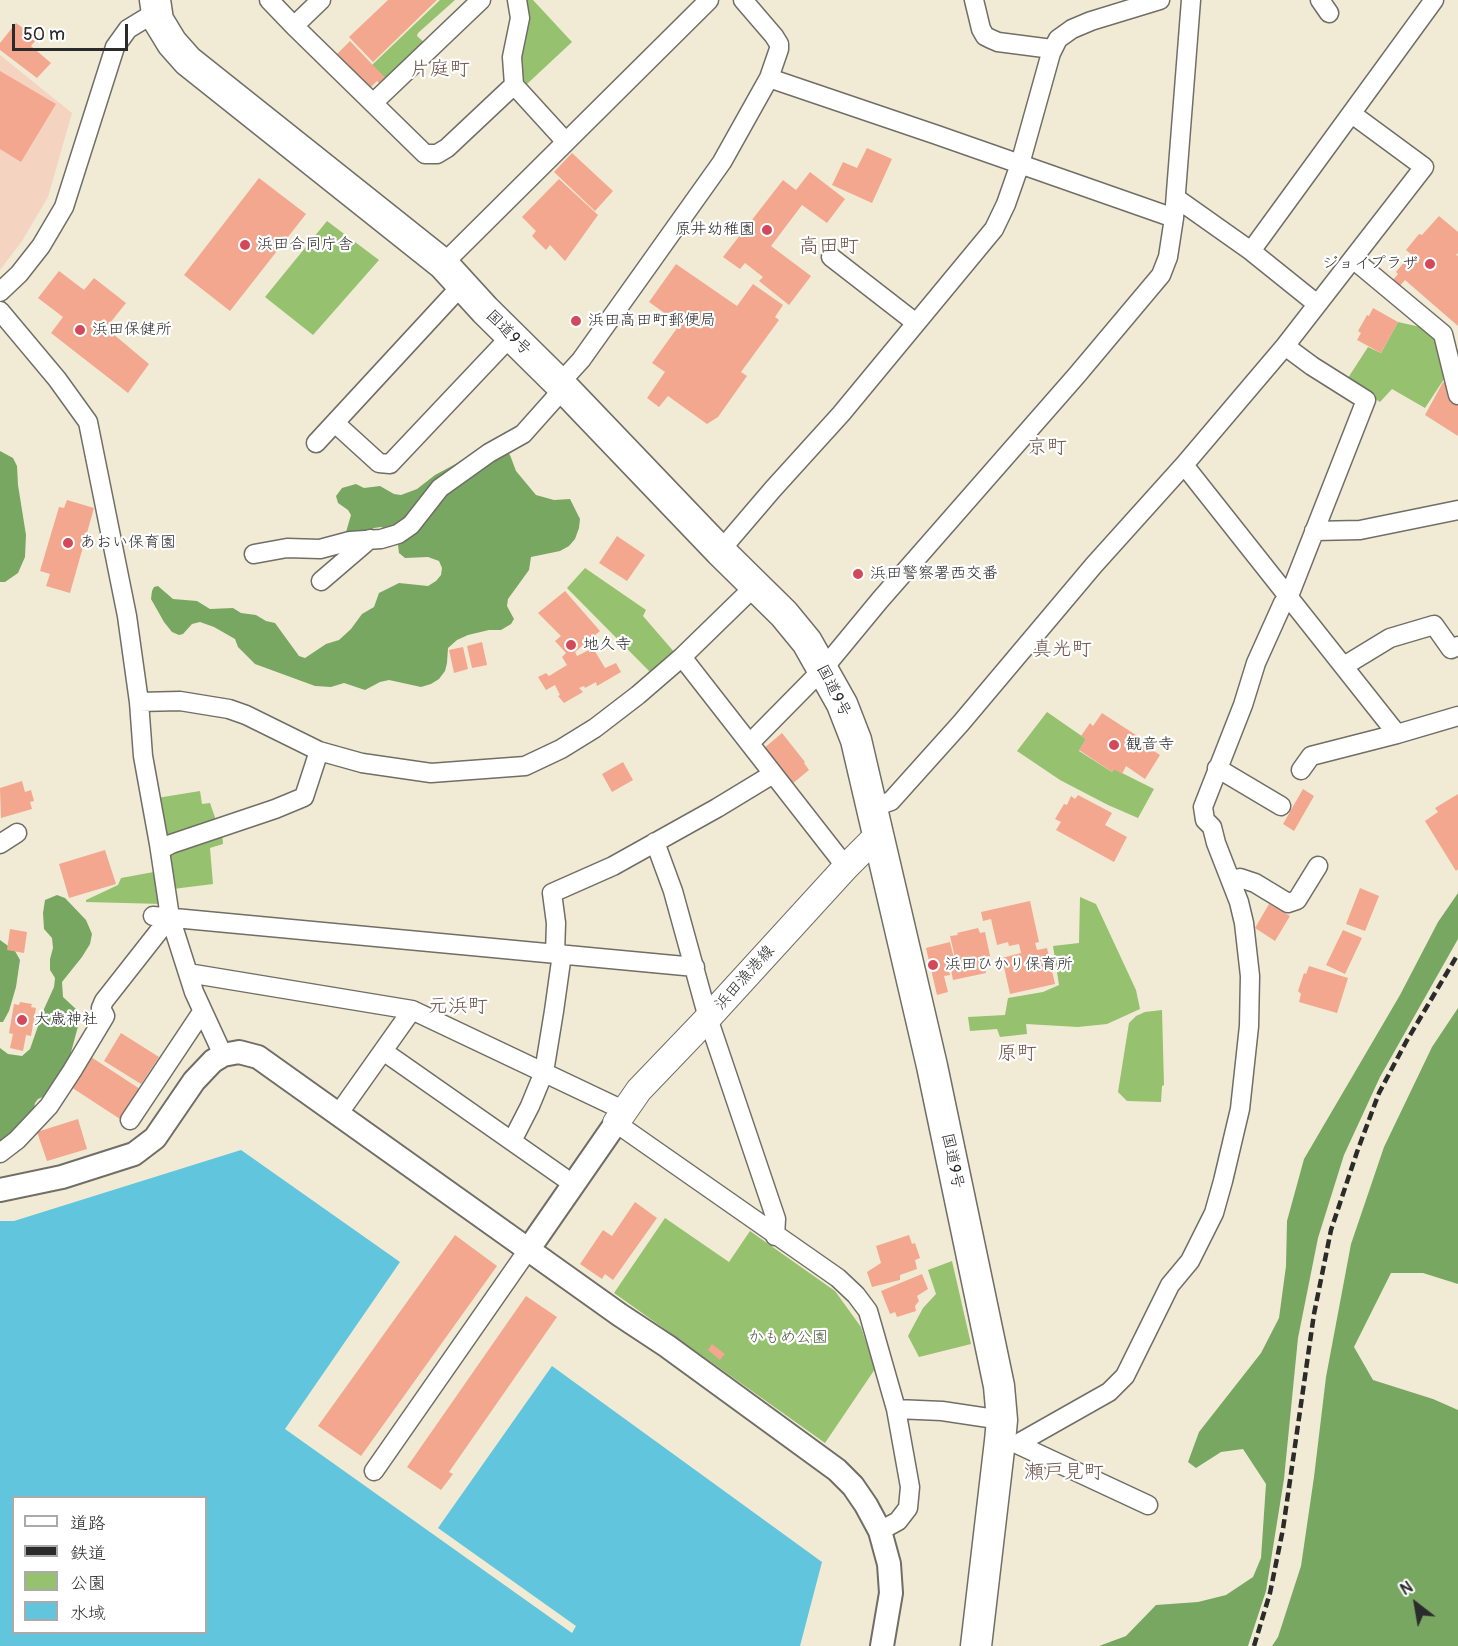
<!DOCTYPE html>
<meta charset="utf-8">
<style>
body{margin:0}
#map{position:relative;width:1458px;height:1646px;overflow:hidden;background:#f1ebd5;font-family:Pangolin,"Klee One",sans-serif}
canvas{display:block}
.legend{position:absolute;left:12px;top:1496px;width:195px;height:138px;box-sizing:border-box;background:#fff;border:2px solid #aaa;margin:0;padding:8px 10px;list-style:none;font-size:18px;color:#2b2b2b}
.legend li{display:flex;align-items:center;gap:12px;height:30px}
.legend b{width:30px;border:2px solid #aaa}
.north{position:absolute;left:1386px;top:1574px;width:60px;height:60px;-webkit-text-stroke:4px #fff;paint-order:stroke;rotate:329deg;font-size:16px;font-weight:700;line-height:24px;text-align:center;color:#2b2b2b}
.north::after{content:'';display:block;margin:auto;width:21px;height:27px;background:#2b2b2b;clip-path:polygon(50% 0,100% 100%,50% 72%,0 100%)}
.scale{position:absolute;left:12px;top:24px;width:116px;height:27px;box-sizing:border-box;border:3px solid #2b2b2b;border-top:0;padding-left:8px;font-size:18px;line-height:21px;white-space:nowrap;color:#2b2b2b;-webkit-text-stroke:4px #fff;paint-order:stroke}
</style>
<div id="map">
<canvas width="1458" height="1646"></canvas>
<ul class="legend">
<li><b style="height:8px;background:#fff"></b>道路</li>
<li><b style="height:8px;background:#2b2b2b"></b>鉄道</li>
<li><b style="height:16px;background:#96c16f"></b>公園</li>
<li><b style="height:16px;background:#60c5dd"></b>水域</li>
</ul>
<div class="north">N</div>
<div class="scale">50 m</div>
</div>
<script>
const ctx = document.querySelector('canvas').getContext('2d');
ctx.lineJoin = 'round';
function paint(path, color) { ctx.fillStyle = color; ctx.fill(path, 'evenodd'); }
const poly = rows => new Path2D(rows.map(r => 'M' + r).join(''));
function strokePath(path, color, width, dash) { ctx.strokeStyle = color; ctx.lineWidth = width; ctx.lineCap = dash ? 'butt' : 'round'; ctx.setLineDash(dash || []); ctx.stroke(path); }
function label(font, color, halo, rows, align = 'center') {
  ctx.font = font + ' Pangolin,"Klee One",sans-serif'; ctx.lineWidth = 4.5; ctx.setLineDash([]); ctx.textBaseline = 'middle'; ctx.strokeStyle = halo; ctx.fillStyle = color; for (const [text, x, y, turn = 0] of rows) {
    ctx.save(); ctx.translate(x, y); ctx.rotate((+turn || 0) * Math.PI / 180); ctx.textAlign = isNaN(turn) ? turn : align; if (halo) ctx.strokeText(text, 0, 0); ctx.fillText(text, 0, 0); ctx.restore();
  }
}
paint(poly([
 [0,55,72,113,48,197,22,241,0,270]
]), '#f4d3c1');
paint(poly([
 [440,0,455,0,418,33,417,36,425,43,387,80,372,65],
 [524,0,533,0,572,42,527,84,521,77,519,67],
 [327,221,379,260,313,335,265,297],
 [1398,322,1425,328,1438,336,1448,373,1425,408,1392,389,1380,402,1346,381,1368,347,1381,353],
 [585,568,646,610,643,616,675,653,651,673,567,588],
 [1047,712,1086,739,1079,751,1112,772,1114,769,1154,789,1138,818,1108,805,1060,780,1017,751],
 [200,791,202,804,210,803,217,823,165,841,157,798],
 [222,830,223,844,210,848,213,884,173,889,167,851],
 [159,871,163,904,86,902,86,900,118,885,121,878],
 [1080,897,1096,904,1136,990,1140,1009,1107,1024,1078,1027,1026,1024,1027,1034,1000,1037,997,1029,970,1031,968,1017,1005,1015,1008,998,1043,992,1059,985,1053,946,1079,943],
 [1162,1010,1164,1085,1162,1086,1161,1102,1127,1101,1118,1092,1129,1023,1136,1016,1145,1012],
 [665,1218,729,1262,750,1231,835,1291,861,1327,875,1369,825,1443,614,1293],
 [952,1261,971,1344,919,1357,908,1336,923,1308,936,1294,928,1270]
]), '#96c16f');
paint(poly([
 [0,451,13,458,17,466,18,485,26,535,25,557,18,573,5,582,0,582],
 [507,452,510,455,516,471,536,495,554,500,570,499,580,519,579,528,575,539,569,546,560,551,531,557,529,570,508,599,507,606,514,619,511,624,501,630,489,630,468,635,457,640,448,648,447,663,445,671,439,679,431,684,421,687,389,680,380,682,365,690,344,683,331,687,315,686,255,664,238,647,235,639,214,627,200,622,192,624,183,634,179,635,172,632,164,622,151,599,152,591,154,587,158,586,173,599,197,601,210,609,233,608,241,613,256,615,266,621,275,623,299,656,305,658,326,644,339,640,351,629,362,614,374,607,379,593,399,583,428,586,436,581,441,575,442,568,439,561,428,557,405,558,399,553,398,545,429,507,466,476],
 [463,460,466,461,392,532,381,527,374,528,367,533,351,537,346,532,351,515,348,510,338,503,336,496,342,488,356,484,364,488,380,486,394,494,401,495,417,489,435,475],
 [1458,893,1458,939,1380,1077,1344,1155,1318,1238,1298,1338,1284,1479,1266,1591,1248,1646,1099,1646,1126,1636,1156,1605,1198,1602,1226,1595,1253,1577,1261,1558,1266,1484,1243,1449,1221,1452,1196,1468,1188,1462,1199,1432,1261,1353,1279,1318,1286,1266,1287,1221,1304,1159,1400,995,1438,922],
 [57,895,65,898,86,920,92,934,90,944,82,957,62,982,63,997,77,1010,80,1019,70,1056,52,1093,38,1099,35,1103,33,1115,0,1146,0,1048,8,1054,22,1056,30,1049,44,1009,54,987,55,978,50,970,50,959,53,948,52,938,44,929,43,913,45,900],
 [0,940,15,951,20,960,16,987,9,1011,3,1022,0,1022],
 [1458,1008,1458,1284,1423,1273,1391,1273,1354,1347,1373,1380,1433,1399,1458,1410,1458,1646,1272,1646,1278,1637,1301,1566,1314,1477,1326,1377,1351,1244,1384,1147,1432,1047]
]), '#78a762');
paint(poly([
 [241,1150,400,1262,285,1429,572,1633,576,1626,438,1528,552,1366,822,1562,800,1646,0,1646,0,1221,14,1221],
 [14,1498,206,1498,206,1632,14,1632]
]), '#60c5dd');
paint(poly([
 [388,0,437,0,373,62,349,37],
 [16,23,34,36,32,39,35,41,31,46,51,63,37,78,0,50,0,43],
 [350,41,387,80,381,85,377,81,370,88,337,54],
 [0,71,56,104,21,162,0,149],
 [867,148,892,159,872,203,832,185,843,162,857,168],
 [572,153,613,191,595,211,554,172],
 [810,172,845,199,827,223,802,205,771,246,811,276,789,305,759,281,763,277,745,263,740,269,723,257,783,180,796,190],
 [259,178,306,214,230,311,184,275],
 [559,179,598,215,565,261,550,245,546,250,532,236,536,231,522,217],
 [1439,216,1458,232,1458,253,1456,255,1458,256,1458,326,1405,280,1398,288,1391,282,1398,274,1396,272,1411,254,1406,250,1419,234,1422,235],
 [676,264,737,306,753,284,783,305,775,317,779,320,741,372,747,376,718,417,707,424,668,396,659,407,647,398,665,372,652,363,680,324,649,302],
 [59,271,84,290,94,278,126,303,106,328,149,364,128,393,51,333,63,317,38,298],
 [1373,308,1398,322,1381,353,1357,340,1361,333,1358,331,1367,315,1369,316],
 [1443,382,1450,387,1447,396,1458,403,1458,436,1425,415],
 [67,500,94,508,70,593,46,586,50,574,40,571,59,507,64,508],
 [617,536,645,555,627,581,599,563],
 [565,591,600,631,575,652,577,656,593,648,605,668,616,663,621,672,597,686,596,682,585,688,584,686,579,688,583,692,564,703,558,696,560,695,555,685,546,690,538,677,546,673,549,676,567,665,562,657,566,653,555,641,561,636,538,613],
 [482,642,487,665,472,668,467,646],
 [463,647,468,669,454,673,449,650],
 [1102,713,1139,737,1137,740,1160,755,1145,779,1126,766,1122,774,1114,769,1112,772,1079,750,1086,739,1081,736,1090,723,1093,726],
 [782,733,805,762,804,763,809,770,792,784,763,749],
 [623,762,633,780,612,792,602,774],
 [22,781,25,792,31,790,34,801,30,802,32,809,1,818,0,788],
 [1303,789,1314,796,1294,831,1283,824],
 [1458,794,1458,869,1456,871,1425,821,1438,812,1435,808],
 [1078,795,1112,813,1105,825,1127,837,1114,862,1056,830,1061,822,1055,819,1064,804,1067,805,1071,796,1075,799],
 [105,850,116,884,69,898,59,864],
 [1360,888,1379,896,1365,931,1346,924],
 [1030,901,1039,942,1035,943,1037,950,1047,948,1055,984,1010,994,1002,958,1021,953,1019,944,1009,946,1008,942,997,945,991,919,983,921,981,912],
 [1269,904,1290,916,1275,941,1255,928],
 [978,928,980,933,985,932,990,956,982,958,986,973,953,980,949,959,947,959,950,975,944,976,948,992,937,995,926,948,950,942,954,958,955,958,950,936,958,935,957,933],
 [10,929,27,932,24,953,7,950],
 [1343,930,1362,938,1345,974,1326,965],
 [1309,966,1348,978,1337,1013,1299,1002,1301,994,1298,991,1304,973,1306,974],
 [20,1002,32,1004,31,1007,36,1008,31,1036,26,1035,23,1051,10,1048,13,1034,9,1033,14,1004,19,1005],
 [121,1033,159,1057,141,1084,104,1061],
 [91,1057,143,1091,123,1121,71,1087],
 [78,1119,87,1149,47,1161,37,1132],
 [635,1202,657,1218,613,1280,605,1274,602,1279,580,1264,603,1230,612,1236],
 [455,1235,497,1266,361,1456,318,1426],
 [909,1235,912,1244,915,1243,920,1258,915,1260,917,1269,900,1275,900,1280,872,1287,867,1272,881,1263,876,1246],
 [922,1274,928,1289,917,1296,919,1301,915,1306,916,1311,897,1317,895,1312,890,1314,881,1291],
 [526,1296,557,1317,449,1472,453,1474,441,1490,407,1467],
 [712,1344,725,1354,720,1360,708,1350]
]), '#f2a78e');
const minor = poly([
 [269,0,294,26],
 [321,0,294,26,425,154,437,154,447,148,514,85],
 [517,0,520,18,512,57,514,85,566,142],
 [974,0,981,29,985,36,991,39,998,42,1052,49],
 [1320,0,1329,13],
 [769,78,937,135,1174,218],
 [373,103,481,0],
 [1176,198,1251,251,1317,304],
 [1251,251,1434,0],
 [831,257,916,323],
 [1353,259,1443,334,1458,395],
 [443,264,709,0],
 [0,292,19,274,41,246,64,207,115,47,128,29,156,12],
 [0,311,57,379,88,422,127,616,139,702,143,756,159,844,170,917,194,992,223,1055],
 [559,384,581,360,722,162,769,78,779,49,779,44,774,36,743,0],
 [335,423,379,463,390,464,511,336],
 [316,443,462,285],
 [1184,465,1397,734],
 [1314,531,1360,530,1458,510],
 [720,551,773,489,841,414,994,229,1006,204,1020,164,1051,53,1058,39,1072,29,1091,21,1160,0],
 [254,554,287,548,320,549,350,541,381,539,398,534,411,525,440,488,489,453,523,434,564,388],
 [321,581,370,539],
 [682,657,846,867],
 [1344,666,1390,638,1434,625,1451,649,1458,646],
 [139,702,180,701,229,709,246,715,319,751,362,763,431,773,525,766,561,749,595,728,638,695,682,657,756,585],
 [750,743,823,669,880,600,1077,375,1161,275,1168,257,1174,218,1191,0],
 [1217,768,1281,806],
 [1301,770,1311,756,1397,734,1458,716],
 [872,808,891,801,961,723,1094,565,1184,465,1285,346,1424,167,1352,114],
 [655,842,673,891,708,1018,776,1219,775,1236],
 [0,844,17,833],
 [160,850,171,844,275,809,304,797,319,751],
 [1232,881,1240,878,1255,883,1288,903,1297,900,1318,866],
 [153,916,695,967],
 [555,954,556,923,552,893,613,866,717,808,773,774],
 [188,973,412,1010,625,1111],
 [383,1051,573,1184],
 [339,1113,412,1010],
 [130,1120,202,1012],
 [616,1123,838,1278,856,1295,868,1311,896,1409,910,1487,908,1508,898,1521,880,1531],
 [512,1141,530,1106,544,1072,554,1011,562,954],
 [0,1153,17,1140,49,1106,72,1071,105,1016,101,1008,104,1001,170,917],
 [896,1409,942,1411,1002,1420],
 [1000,1441,1017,1444,1109,1392,1125,1376,1170,1285,1190,1261,1214,1213,1223,1181,1240,1109,1249,1026,1250,976,1244,923,1239,902,1216,843,1212,827,1205,820,1203,807,1243,705,1256,663,1283,603,1289,596,1366,400,1312,366,1285,346],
 [1017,1444,1148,1505],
 [374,1471,528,1250]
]);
const tertiary = poly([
 [0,1190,62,1177,134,1154,155,1138,194,1081,213,1061,223,1055,239,1052,258,1057,620,1315,667,1346,837,1470,853,1486,866,1505,880,1531,889,1564,891,1593,882,1646],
 [528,1250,616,1123]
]);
const secondary = poly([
 [616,1123,639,1090,708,1018,846,867,877,836]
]);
const trunk = poly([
 [155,0,158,20,172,43,188,61,443,264,485,310,564,388,720,551,784,614,807,642,842,704,856,740,932,1066,999,1386,1002,1420,1000,1441,976,1646]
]);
strokePath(minor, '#706e66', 21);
strokePath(tertiary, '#706e66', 26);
strokePath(secondary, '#706e66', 28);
strokePath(trunk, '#706e66', 33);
strokePath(minor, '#fff', 18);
strokePath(tertiary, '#fff', 22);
strokePath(secondary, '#fff', 26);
strokePath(trunk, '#fff', 30);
strokePath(poly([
 [1254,1646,1270,1593,1283,1529,1314,1314,1331,1230,1357,1152,1379,1093,1406,1042,1458,954]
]), '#2b2b2b', 4.5, [9, 4.5]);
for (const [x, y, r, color] of [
 [767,230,6,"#d1495b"],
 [245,245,6,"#d1495b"],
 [1430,264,6,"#d1495b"],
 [576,321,6,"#d1495b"],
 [80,330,6,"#d1495b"],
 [68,543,6,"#d1495b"],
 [858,574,6,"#d1495b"],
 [571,645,6,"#d1495b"],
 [1114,745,6,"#d1495b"],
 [933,965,6,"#d1495b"],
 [22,1020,6,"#d1495b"]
]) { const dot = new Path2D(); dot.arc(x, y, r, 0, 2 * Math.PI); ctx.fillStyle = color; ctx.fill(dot); strokePath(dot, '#fff', 2); }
label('16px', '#2b2b2b', '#fff', [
 ["原井幼稚園",755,230,"right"],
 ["浜田合同庁舎",257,245],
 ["ジョイプラザ",1418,264,"right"],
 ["浜田高田町郵便局",588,321],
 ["浜田保健所",92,330],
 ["あおい保育園",80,543],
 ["浜田警察署西交番",870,574],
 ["地久寺",583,645],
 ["観音寺",1126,745],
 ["浜田ひかり保育所",945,965],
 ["大歳神社",34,1020]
], 'left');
label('16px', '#2b2b2b', '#fff', [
 ["国道9号",508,333,45],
 ["国道9号",833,691,63],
 ["浜田漁港線",745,978,-48],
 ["国道9号",952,1161,78]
]);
label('16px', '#506043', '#fff', [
 ["かもめ公園",788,1338]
]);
label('20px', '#71564e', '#fff', [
 ["片庭町",440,70],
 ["高田町",829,247],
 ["京町",1047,448],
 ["真光町",1062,650],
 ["元浜町",458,1007],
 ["原町",1017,1054],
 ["瀬戸見町",1064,1473]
]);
</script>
